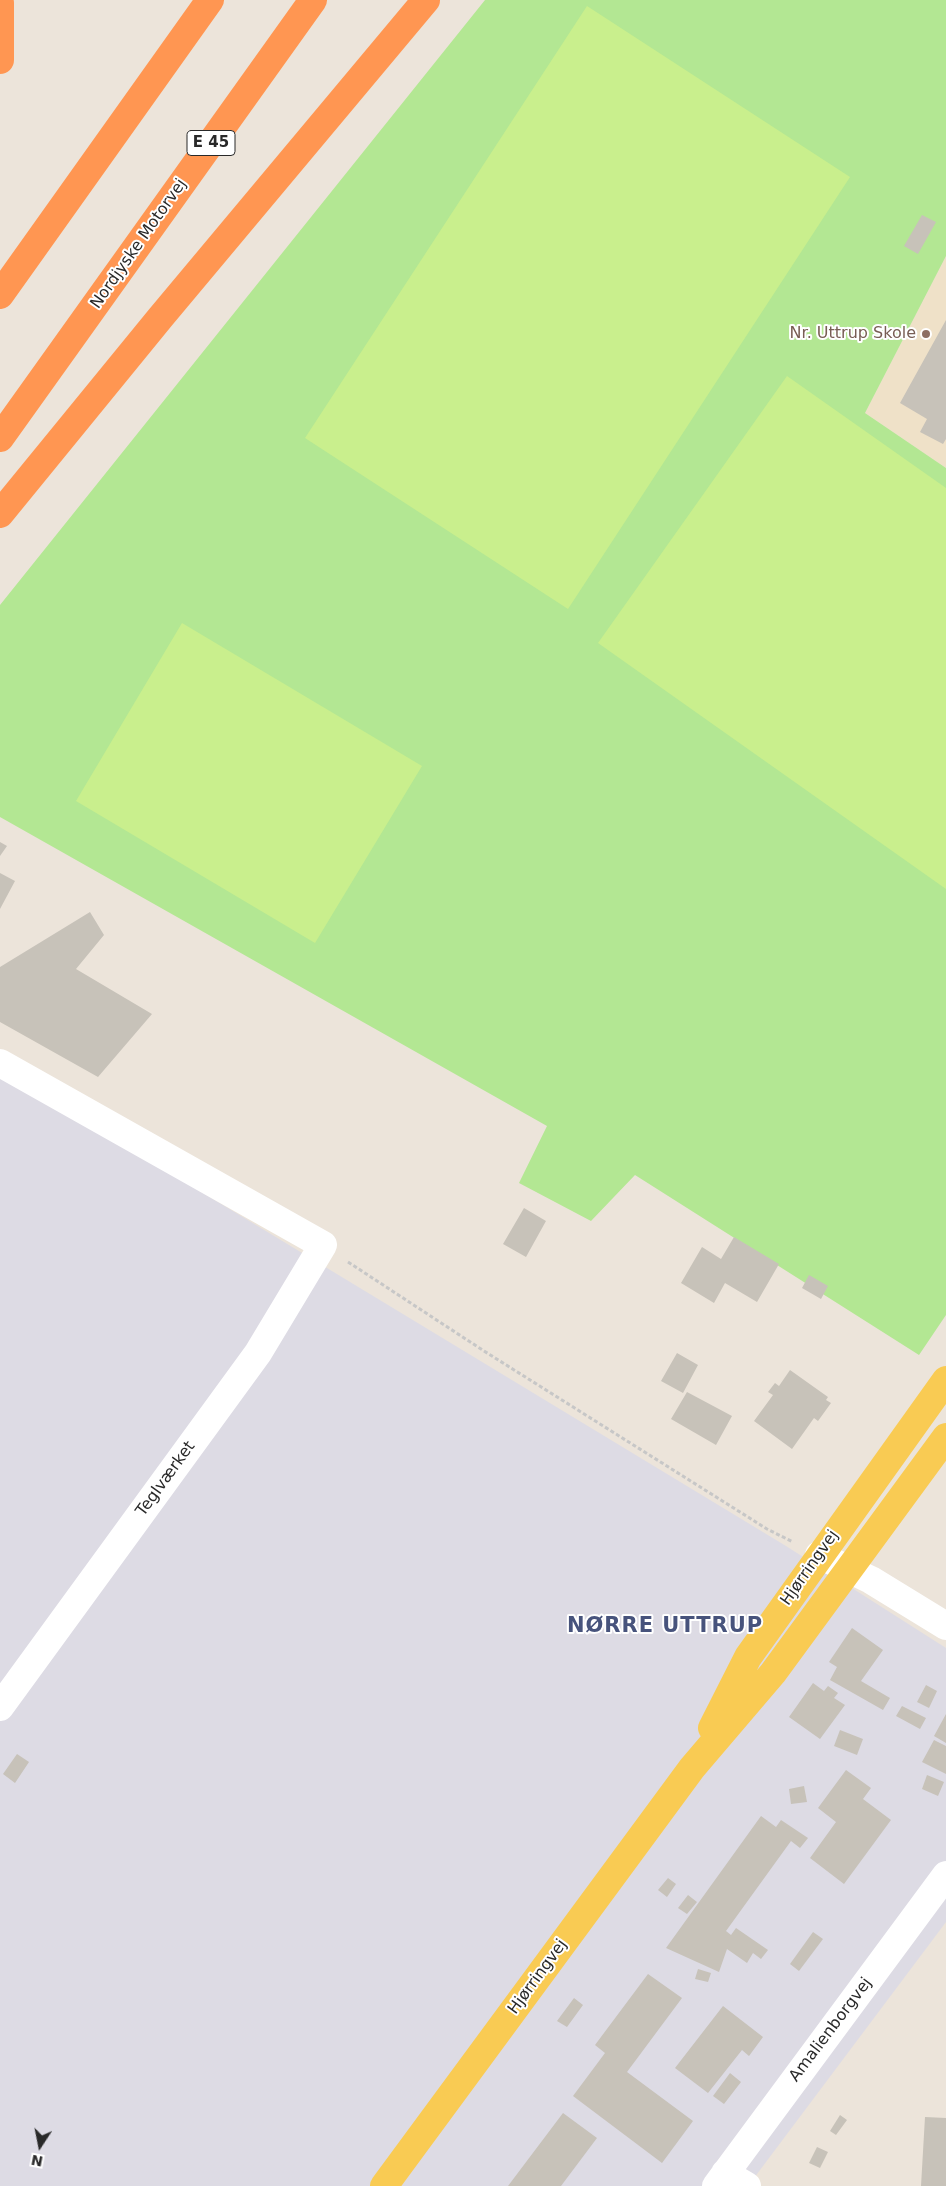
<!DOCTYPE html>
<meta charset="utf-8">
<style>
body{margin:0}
#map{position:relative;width:946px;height:2186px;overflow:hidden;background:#ece4da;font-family:"DejaVu Sans",sans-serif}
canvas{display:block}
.north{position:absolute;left:15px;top:2121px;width:50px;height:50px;-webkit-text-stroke:4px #fff;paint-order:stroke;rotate:191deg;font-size:14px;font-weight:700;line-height:20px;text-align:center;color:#292929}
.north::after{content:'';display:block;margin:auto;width:18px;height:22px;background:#292929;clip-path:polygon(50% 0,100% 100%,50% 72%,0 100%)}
</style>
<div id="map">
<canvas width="946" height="2186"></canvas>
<div class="north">N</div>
</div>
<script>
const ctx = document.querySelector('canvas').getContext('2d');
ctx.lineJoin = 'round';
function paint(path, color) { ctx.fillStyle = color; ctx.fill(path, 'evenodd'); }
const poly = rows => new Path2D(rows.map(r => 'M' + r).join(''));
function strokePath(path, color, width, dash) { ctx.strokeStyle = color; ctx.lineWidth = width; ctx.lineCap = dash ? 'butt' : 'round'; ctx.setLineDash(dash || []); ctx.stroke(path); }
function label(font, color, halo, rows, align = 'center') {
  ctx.font = font + ' "DejaVu Sans",sans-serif'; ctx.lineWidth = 4; ctx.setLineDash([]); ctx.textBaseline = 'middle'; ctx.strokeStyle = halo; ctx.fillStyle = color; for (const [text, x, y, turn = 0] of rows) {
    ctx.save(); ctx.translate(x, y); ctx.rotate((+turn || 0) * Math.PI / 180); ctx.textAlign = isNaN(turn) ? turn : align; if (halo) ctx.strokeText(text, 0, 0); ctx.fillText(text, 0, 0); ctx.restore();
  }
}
paint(poly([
 [0,1070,786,1546,946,1648,946,1922,748,2186,0,2186]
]), '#dddbe4');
paint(poly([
 [946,256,946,468,865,413]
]), '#efe1c8');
paint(poly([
 [485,0,946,0,946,256,865,413,946,468,946,1315,919,1355,635,1175,591,1221,519,1183,547,1126,0,817,0,605]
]), '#b3e793');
paint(poly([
 [587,6,850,177,568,609,305,438],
 [787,376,946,488,946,889,598,643],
 [182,623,422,766,315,943,76,801]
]), '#c9ef8d');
paint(poly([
 [922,215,936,222,918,254,904,246],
 [946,320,946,439,943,444,920,432,927,419,900,403],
 [0,842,7,846,0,856],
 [0,873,15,881,0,909],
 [90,912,104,935,76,969,152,1014,98,1077,0,1022,0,967],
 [524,1208,546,1221,526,1257,503,1244],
 [734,1237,779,1264,757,1302,725,1283,714,1303,681,1283,702,1247,721,1259],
 [809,1275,828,1286,821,1299,802,1288],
 [677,1353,698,1365,683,1393,661,1381],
 [790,1370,828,1397,826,1400,831,1403,818,1421,814,1418,792,1449,754,1421,773,1395,768,1392,775,1383,779,1386],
 [687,1392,732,1416,716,1445,671,1419],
 [852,1628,883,1650,861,1681,890,1698,883,1710,830,1680,837,1667,829,1662],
 [813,1683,824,1691,828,1686,838,1693,834,1698,845,1705,820,1739,789,1717],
 [926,1685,937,1691,929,1708,917,1702],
 [902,1706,926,1718,920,1729,896,1716],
 [946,1714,946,1743,934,1736],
 [840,1730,863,1739,857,1755,834,1746],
 [934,1740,946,1746,946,1774,922,1762],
 [17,1754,29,1762,15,1783,3,1774],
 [846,1770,871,1788,863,1799,891,1820,844,1884,810,1858,836,1822,818,1808],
 [927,1775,944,1782,938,1796,922,1789],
 [804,1786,807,1802,791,1804,789,1789],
 [761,1816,776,1827,781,1820,808,1838,800,1848,791,1841,726,1931,731,1935,736,1928,768,1950,761,1959,753,1953,747,1963,727,1949,719,1972,666,1948],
 [668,1878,676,1884,667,1897,658,1890],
 [688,1895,697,1902,687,1914,678,1908],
 [813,1932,823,1939,799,1971,790,1964],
 [698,1969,711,1973,708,1982,695,1979],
 [648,1974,682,1998,627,2072,693,2121,662,2163,573,2096,605,2053,595,2045],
 [574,1998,583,2005,567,2027,557,2021],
 [723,2006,763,2037,749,2056,742,2050,708,2093,675,2068],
 [730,2073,741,2082,724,2104,713,2096],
 [563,2113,597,2138,561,2186,508,2186],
 [840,2115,847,2120,836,2135,830,2131],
 [925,2117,946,2118,946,2186,921,2186],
 [817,2147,828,2152,820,2168,809,2163]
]), '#c7c2b9');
strokePath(poly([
 [348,1262,484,1351,767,1529,793,1542]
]), '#c7c7c7', 3, [4, 2.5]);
strokePath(poly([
 [0,1063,323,1245,258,1353,0,1707],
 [819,1555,871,1580,946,1626],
 [725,2173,747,2186],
 [716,2186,946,1875]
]), '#fff', 28);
strokePath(poly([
 [712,1728,748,1657,946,1380],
 [384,2186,692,1768,773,1673,946,1437]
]), '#f9cb53', 28);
strokePath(poly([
 [0,3,0,60],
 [0,295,210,0],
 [0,438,313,0],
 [0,514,160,318,426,0]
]), '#ff9652', 28);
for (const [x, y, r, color] of [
 [926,334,5,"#8d6e63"]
]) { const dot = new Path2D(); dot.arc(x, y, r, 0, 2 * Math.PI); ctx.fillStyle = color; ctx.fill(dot); strokePath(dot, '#fff', 2); }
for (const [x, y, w] of [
 [211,143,48]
]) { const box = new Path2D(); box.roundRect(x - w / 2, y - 12.5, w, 25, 4); ctx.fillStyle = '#fff'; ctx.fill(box); strokePath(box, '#292929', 1); }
label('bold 15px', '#292929', null, [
 ["E 45",211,143]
]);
label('16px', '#292929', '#fff', [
 ["Nordjyske Motorvej",139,244,-55],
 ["Teglværket",166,1479,-54],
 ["Hjørringvej",810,1568,-55],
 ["Hjørringvej",538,1977,-54],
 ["Amalienborgvej",831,2030,-53]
]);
label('16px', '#785e54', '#fff', [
 ["Nr. Uttrup Skole",916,334]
], 'right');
ctx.letterSpacing = '1px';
label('bold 21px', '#47537c', '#fff', [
 ["NØRRE UTTRUP",665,1627]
]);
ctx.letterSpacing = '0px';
</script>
